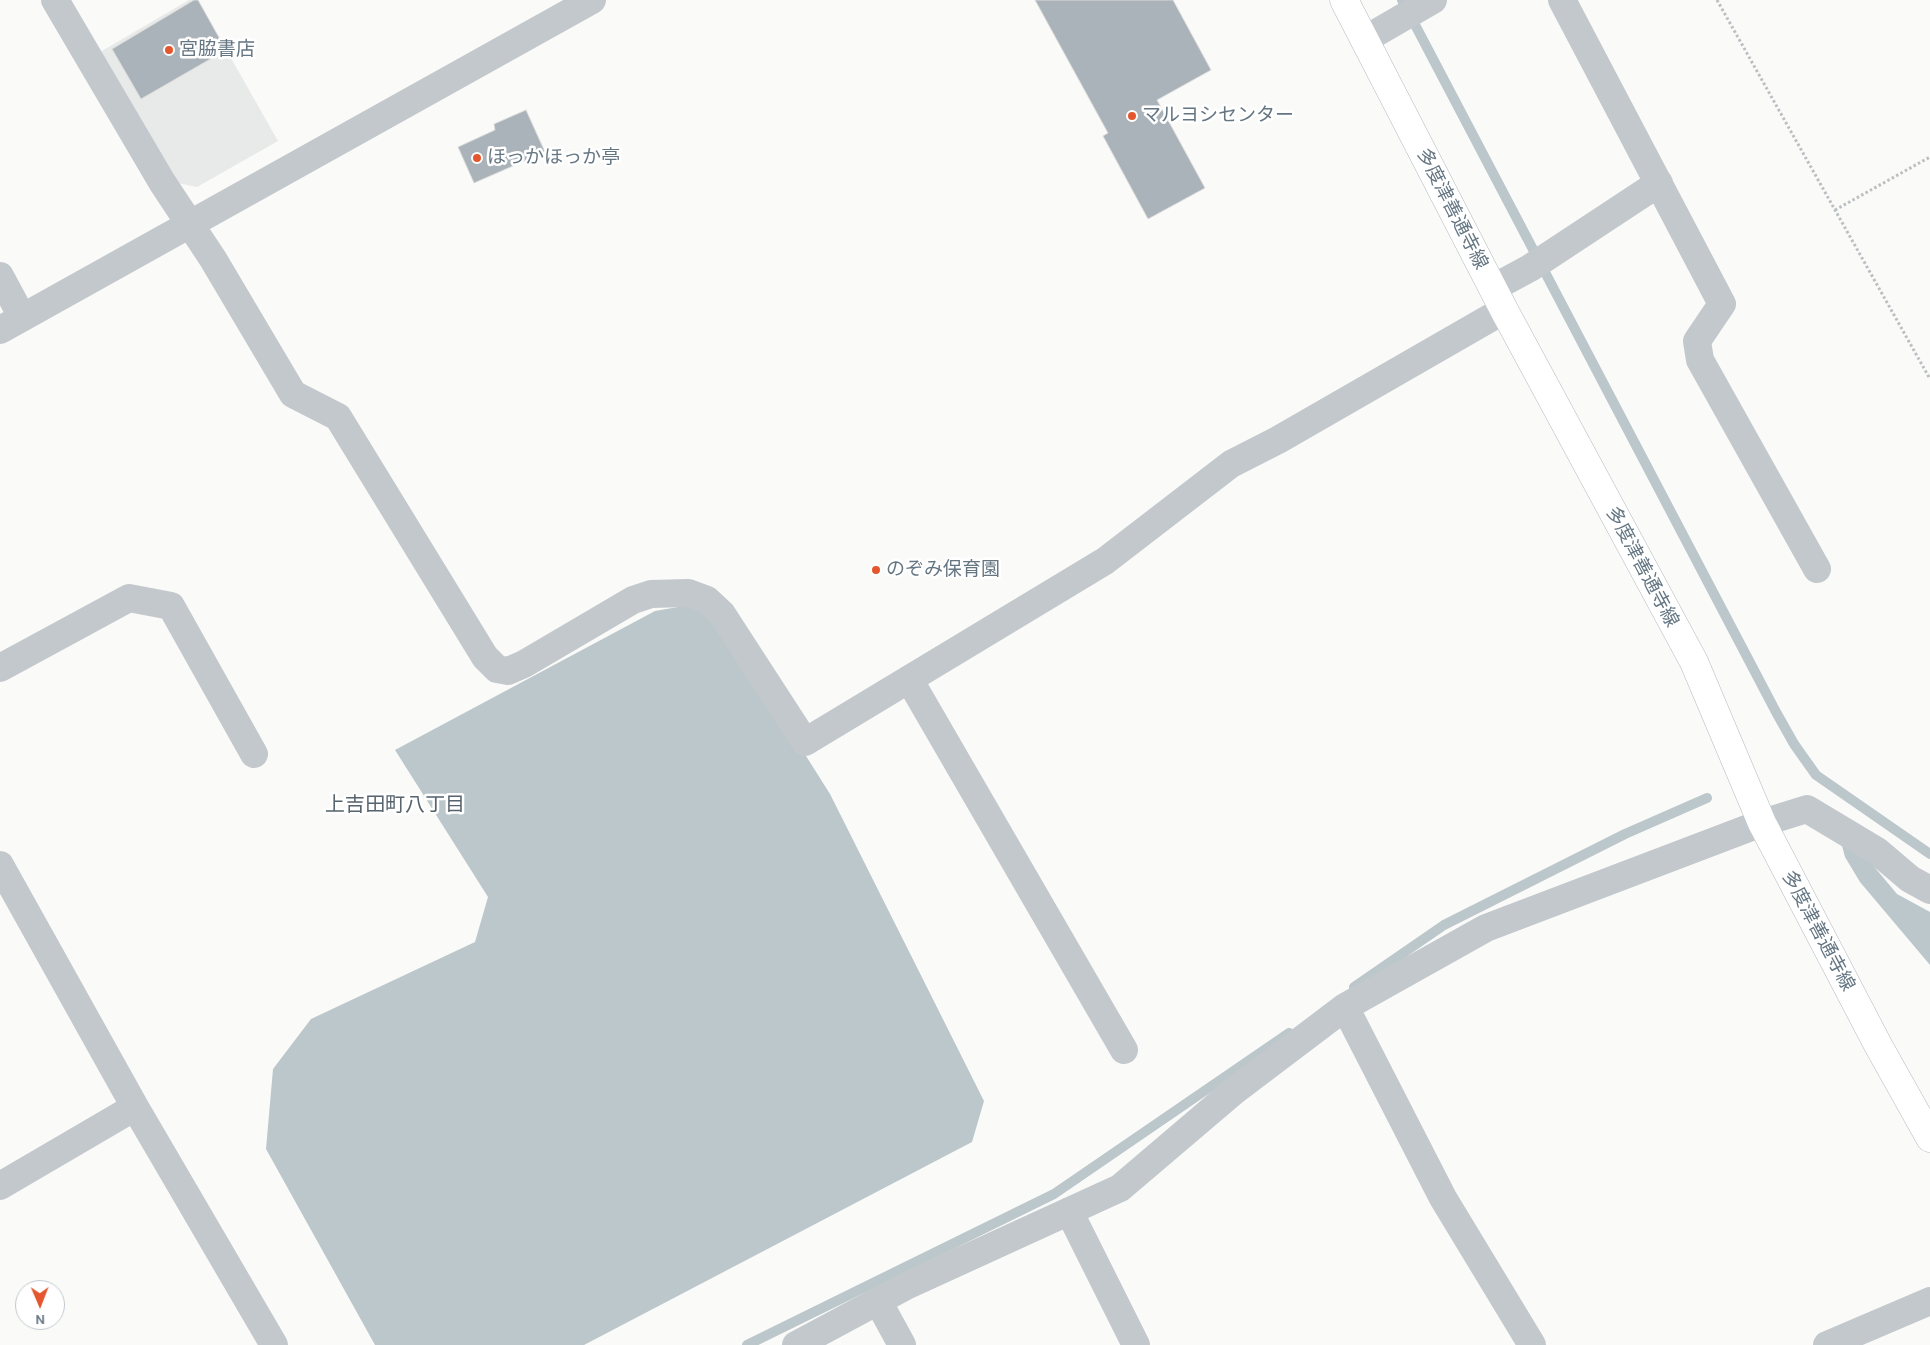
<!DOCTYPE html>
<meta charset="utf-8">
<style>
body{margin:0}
#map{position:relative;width:1930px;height:1345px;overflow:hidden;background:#fafaf8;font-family:Karla,sans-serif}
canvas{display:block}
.north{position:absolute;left:15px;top:1280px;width:50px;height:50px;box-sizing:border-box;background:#fff;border:1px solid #c1c8cd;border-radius:50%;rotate:179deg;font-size:14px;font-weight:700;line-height:20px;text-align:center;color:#657683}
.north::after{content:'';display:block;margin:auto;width:18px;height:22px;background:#e4572e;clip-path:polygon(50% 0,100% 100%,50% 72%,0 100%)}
</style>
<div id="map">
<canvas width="1930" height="1345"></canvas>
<div class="north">N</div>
</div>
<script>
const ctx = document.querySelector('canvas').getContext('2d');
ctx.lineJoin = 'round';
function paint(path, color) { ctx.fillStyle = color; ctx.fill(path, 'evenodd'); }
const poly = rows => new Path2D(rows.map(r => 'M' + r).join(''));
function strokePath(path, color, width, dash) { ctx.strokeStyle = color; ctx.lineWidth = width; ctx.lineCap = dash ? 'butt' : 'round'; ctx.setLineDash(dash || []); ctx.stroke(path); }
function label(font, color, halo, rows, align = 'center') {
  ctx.font = font + ' Karla,"Noto Sans JP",sans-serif'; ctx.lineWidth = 5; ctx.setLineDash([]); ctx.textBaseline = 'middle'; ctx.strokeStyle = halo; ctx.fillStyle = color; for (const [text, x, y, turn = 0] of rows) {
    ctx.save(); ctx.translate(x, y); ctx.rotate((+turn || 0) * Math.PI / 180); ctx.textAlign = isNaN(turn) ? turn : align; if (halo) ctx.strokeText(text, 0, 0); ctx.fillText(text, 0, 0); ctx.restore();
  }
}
paint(poly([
 [189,0,198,0,278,141,197,187,177,183,100,52]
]), '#e8e9e9');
paint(poly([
 [695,604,719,618,830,794,984,1101,972,1142,584,1345,375,1345,266,1149,273,1069,311,1019,475,942,488,897,395,750,655,611],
 [1841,842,1861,851,1897,894,1930,912,1930,965,1860,882,1845,857]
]), '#bbc7cb');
strokePath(poly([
 [1402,0,1776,712,1794,744,1816,775,1930,854],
 [1354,987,1444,925,1625,834,1707,798],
 [747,1345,1054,1194,1289,1033]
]), '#bbc7cb', 10);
const building = poly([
 [194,0,198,0,226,50,141,99,112,49,194,0],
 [1035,0,1173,0,1211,70,1157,100,1205,188,1148,219,1103,136,1108,133,1035,0],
 [526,110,545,152,474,183,458,147,495,130,494,124,526,110]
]);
paint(building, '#aab3b9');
strokePath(building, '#dcdcda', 1);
const major = poly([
 [1344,0,1504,310,1694,662,1762,823,1878,1045,1930,1138]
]);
strokePath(major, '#b5babe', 29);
strokePath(poly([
 [1717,0,1930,379],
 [1835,210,1930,157]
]), '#bbbfc2', 3, [2.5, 2.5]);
strokePath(poly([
 [55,0,162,182,213,259,293,394,338,417,485,657,497,669,508,671,524,664,633,600,651,594,688,593,707,600,722,614,805,742,1105,561,1231,464,1278,440,1504,310],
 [1562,0,1722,304,1697,341,1700,360,1817,569],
 [1364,40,1433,0],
 [0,276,22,317],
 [1493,288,1530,268,1659,183],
 [0,330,592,0],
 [0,668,129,598,171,606,254,754],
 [909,679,1124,1050],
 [0,865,135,1107,274,1345],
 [1345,1007,1443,1198,1532,1345],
 [0,1186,135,1107],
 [1069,1211,1136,1345],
 [878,1301,902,1345],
 [796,1345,908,1285,1120,1188,1234,1091,1345,1007,1486,928,1762,823,1807,809,1877,851,1910,879,1930,890],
 [1827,1345,1930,1301]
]), '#c3c8cc', 28);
strokePath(major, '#fff', 28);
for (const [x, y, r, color] of [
 [169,50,5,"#e4572e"],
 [1132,116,5,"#e4572e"],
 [477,158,5,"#e4572e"],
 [876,570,5,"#e4572e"]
]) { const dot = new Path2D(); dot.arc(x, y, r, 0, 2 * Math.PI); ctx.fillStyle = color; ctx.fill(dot); strokePath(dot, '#fff', 2); }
label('19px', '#657683', '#fff', [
 ["宮脇書店",179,50],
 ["マルヨシセンター",1142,116],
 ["ほっかほっか亭",487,158],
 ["のぞみ保育園",886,570]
], 'left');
label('19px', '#657683', '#fff', [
 ["多度津善通寺線",1452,209,63],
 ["多度津善通寺線",1642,567,62],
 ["多度津善通寺線",1818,931,62]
]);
label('20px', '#57646e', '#fff', [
 ["上吉田町八丁目",395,805]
]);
</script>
